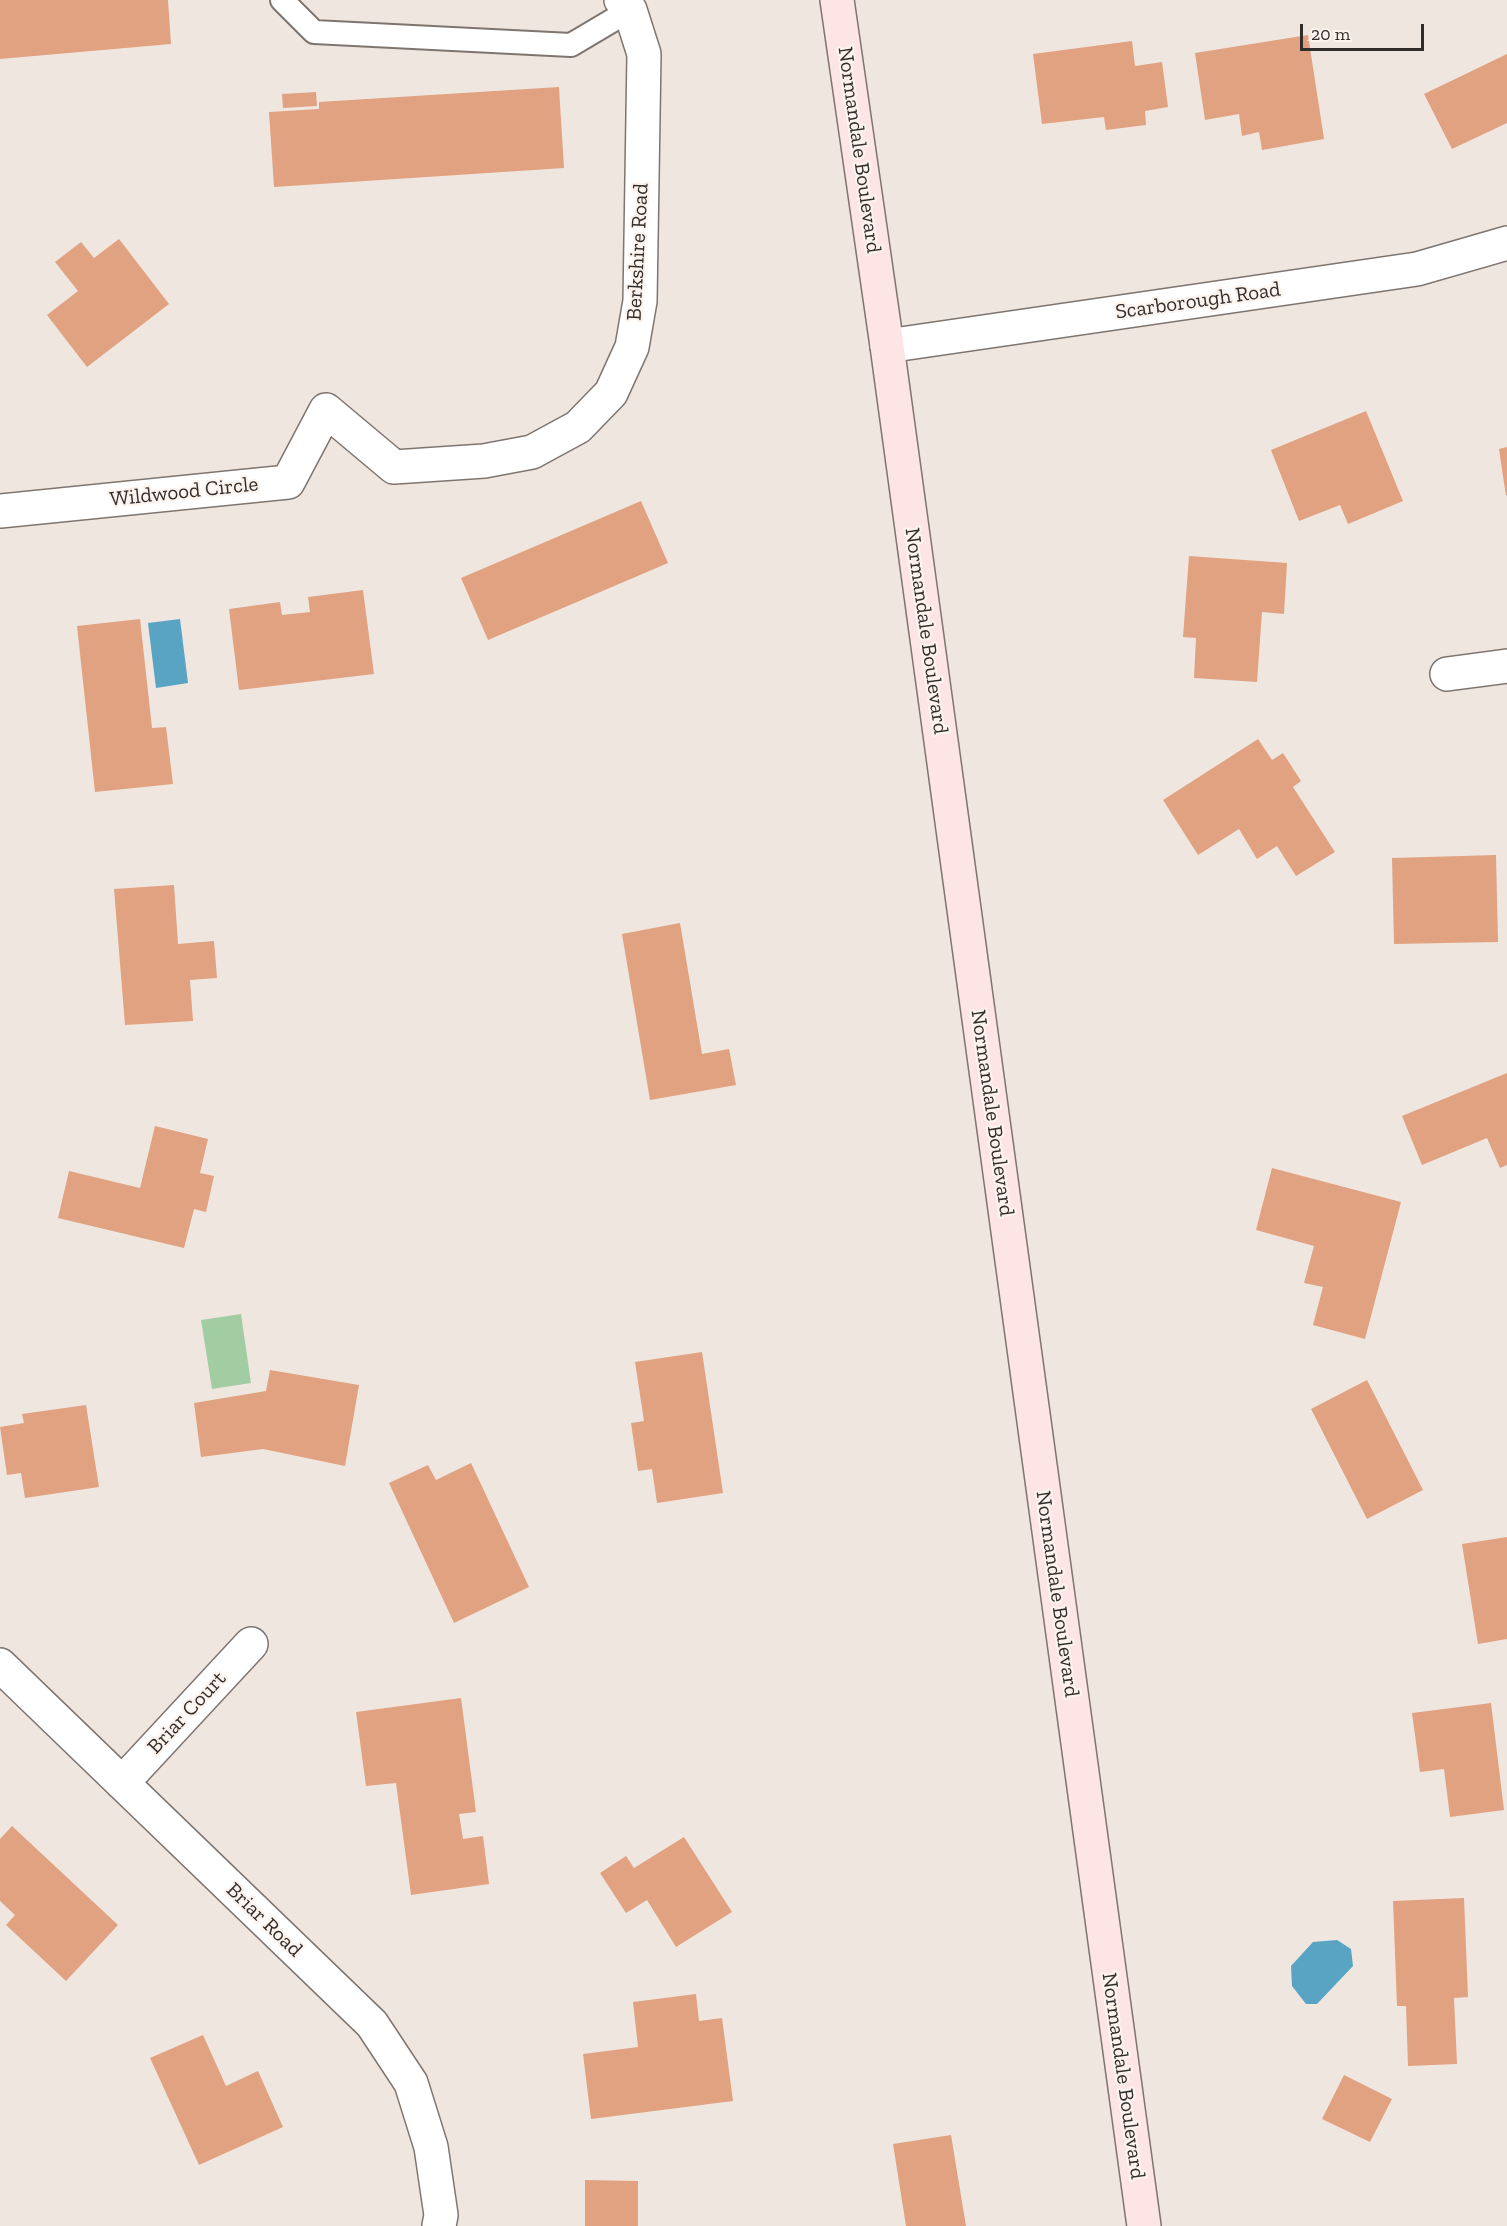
<!DOCTYPE html>
<style>
body{margin:0}
#map{position:relative;width:1507px;height:2226px;overflow:hidden;background:#f0e6e0;font-family:"Zilla Slab",serif}
canvas{display:block}
.scale{position:absolute;left:1300px;top:24px;width:124px;height:27px;box-sizing:border-box;border:3px solid #312d2b;border-top:0;padding-left:8px;font-size:18px;line-height:21px;white-space:nowrap;color:#312d2b;-webkit-text-stroke:4px #fdf3ed;paint-order:stroke}
</style>
<div id="map">
<canvas width="1507" height="2226"></canvas>
<div class="scale">20 m</div>
</div>
<script>
const ctx = document.querySelector('canvas').getContext('2d');
ctx.lineJoin = 'round';
function paint(path, color) { ctx.fillStyle = color; ctx.fill(path, 'evenodd'); }
const poly = rows => new Path2D(rows.map(r => 'M' + r).join(''));
function strokePath(path, color, width, dash) { ctx.strokeStyle = color; ctx.lineWidth = width; ctx.lineCap = dash ? 'butt' : 'round'; ctx.setLineDash(dash || []); ctx.stroke(path); }
function label(font, color, halo, rows, align = 'center') {
  ctx.font = font + ' "Zilla Slab",serif'; ctx.lineWidth = 4.5; ctx.setLineDash([]); ctx.textBaseline = 'middle'; ctx.strokeStyle = halo; ctx.fillStyle = color; for (const [text, x, y, turn = 0] of rows) {
    ctx.save(); ctx.translate(x, y); ctx.rotate((+turn || 0) * Math.PI / 180); ctx.textAlign = isNaN(turn) ? turn : align; if (halo) ctx.strokeText(text, 0, 0); ctx.fillText(text, 0, 0); ctx.restore();
  }
}
paint(poly([
 [241,1314,251,1383,212,1389,201,1320]
]), '#a2cda3');
paint(poly([
 [180,619,188,683,156,688,148,623],
 [1337,1940,1351,1949,1353,1966,1317,2004,1306,2004,1292,1986,1291,1966,1313,1942]
]), '#58a4c2');
paint(poly([
 [0,0,168,0,171,44,0,59],
 [1308,35,1324,139,1262,150,1259,132,1242,136,1239,114,1205,120,1195,53],
 [1132,41,1135,66,1162,62,1168,107,1145,111,1146,125,1106,130,1104,117,1042,124,1033,54],
 [1507,54,1507,123,1452,149,1424,94],
 [559,87,564,168,274,187,269,112,319,109,319,102],
 [316,92,317,106,283,108,282,94],
 [119,239,169,304,87,367,47,315,78,291,55,262,81,242,94,258],
 [1366,411,1403,501,1348,524,1340,505,1299,521,1271,450],
 [1507,447,1507,495,1506,496,1499,449],
 [641,501,668,563,488,640,461,578],
 [1189,556,1287,563,1284,614,1262,612,1257,682,1194,678,1196,638,1183,637],
 [363,590,374,674,239,690,229,609,280,602,282,615,310,612,308,597],
 [140,619,152,728,166,727,173,784,95,792,77,626],
 [1258,739,1272,760,1283,753,1301,781,1293,787,1335,852,1296,876,1277,846,1257,859,1239,829,1198,855,1163,800],
 [1496,855,1498,942,1394,944,1392,858],
 [174,885,178,944,214,941,217,978,190,980,193,1021,125,1025,114,889],
 [680,923,702,1054,729,1049,736,1085,650,1100,622,934],
 [1507,1073,1507,1165,1500,1168,1487,1138,1422,1165,1402,1116],
 [155,1126,208,1139,200,1173,214,1176,206,1212,194,1209,184,1248,58,1218,69,1171,140,1188],
 [1272,1168,1401,1202,1365,1339,1313,1325,1323,1287,1304,1283,1314,1246,1256,1230],
 [702,1352,723,1493,657,1503,652,1469,638,1471,631,1423,644,1421,635,1362],
 [270,1370,359,1385,345,1466,263,1449,201,1457,194,1403,266,1391],
 [1367,1380,1423,1490,1367,1519,1311,1409],
 [86,1405,99,1487,25,1498,21,1473,7,1475,0,1427,24,1423,22,1414],
 [471,1463,529,1587,454,1623,389,1483,428,1465,436,1480],
 [1507,1537,1507,1639,1478,1644,1462,1544],
 [461,1698,476,1812,459,1814,463,1839,483,1836,489,1884,411,1895,396,1783,366,1786,356,1712],
 [1491,1703,1504,1810,1450,1817,1444,1769,1420,1772,1412,1713],
 [12,1826,118,1925,66,1981,6,1925,15,1915,0,1901,0,1839],
 [684,1837,732,1912,676,1947,647,1900,626,1913,600,1873,626,1856,634,1868],
 [1464,1898,1468,1997,1454,1998,1457,2064,1408,2066,1406,2006,1397,2006,1393,1901],
 [696,1994,699,2021,722,2018,733,2101,591,2119,583,2054,638,2047,633,2002],
 [203,2035,226,2086,258,2071,283,2127,199,2165,150,2058],
 [1344,2075,1392,2099,1370,2142,1322,2119],
 [951,2135,966,2226,906,2226,893,2144],
 [585,2180,638,2181,638,2226,585,2226]
]), '#e0a280');
const service = poly([
 [282,0,314,32,571,45,630,10]
]);
const minor = poly([
 [887,346,1417,269,1507,243],
 [0,511,288,482,326,410,394,467,484,461,532,452,578,427,611,393,632,347,640,301,644,54,630,10,621,0],
 [1447,674,1507,666],
 [0,1665,372,2024,411,2083,431,2147,441,2215,439,2226],
 [122,1783,251,1644]
]);
const secondary = poly([
 [837,0,887,346,1144,2226]
]);
strokePath(service, '#7e7570', 26);
strokePath(minor, '#7e7570', 36);
strokePath(secondary, '#7e7570', 36);
strokePath(service, '#fff', 22);
strokePath(minor, '#fff', 33);
strokePath(secondary, '#fce5e4', 33);
label('21px', '#312d2b', '#fdf3ed', [
 ["Normandale Boulevard",859,150,82],
 ["Berkshire Road",638,252,-87],
 ["Scarborough Road",1198,301,-8],
 ["Wildwood Circle",184,492,-6],
 ["Normandale Boulevard",926,631,82],
 ["Normandale Boulevard",992,1113,82],
 ["Normandale Boulevard",1057,1594,82],
 ["Briar Court",187,1713,-47],
 ["Briar Road",264,1920,44],
 ["Normandale Boulevard",1123,2076,82]
]);
</script>
